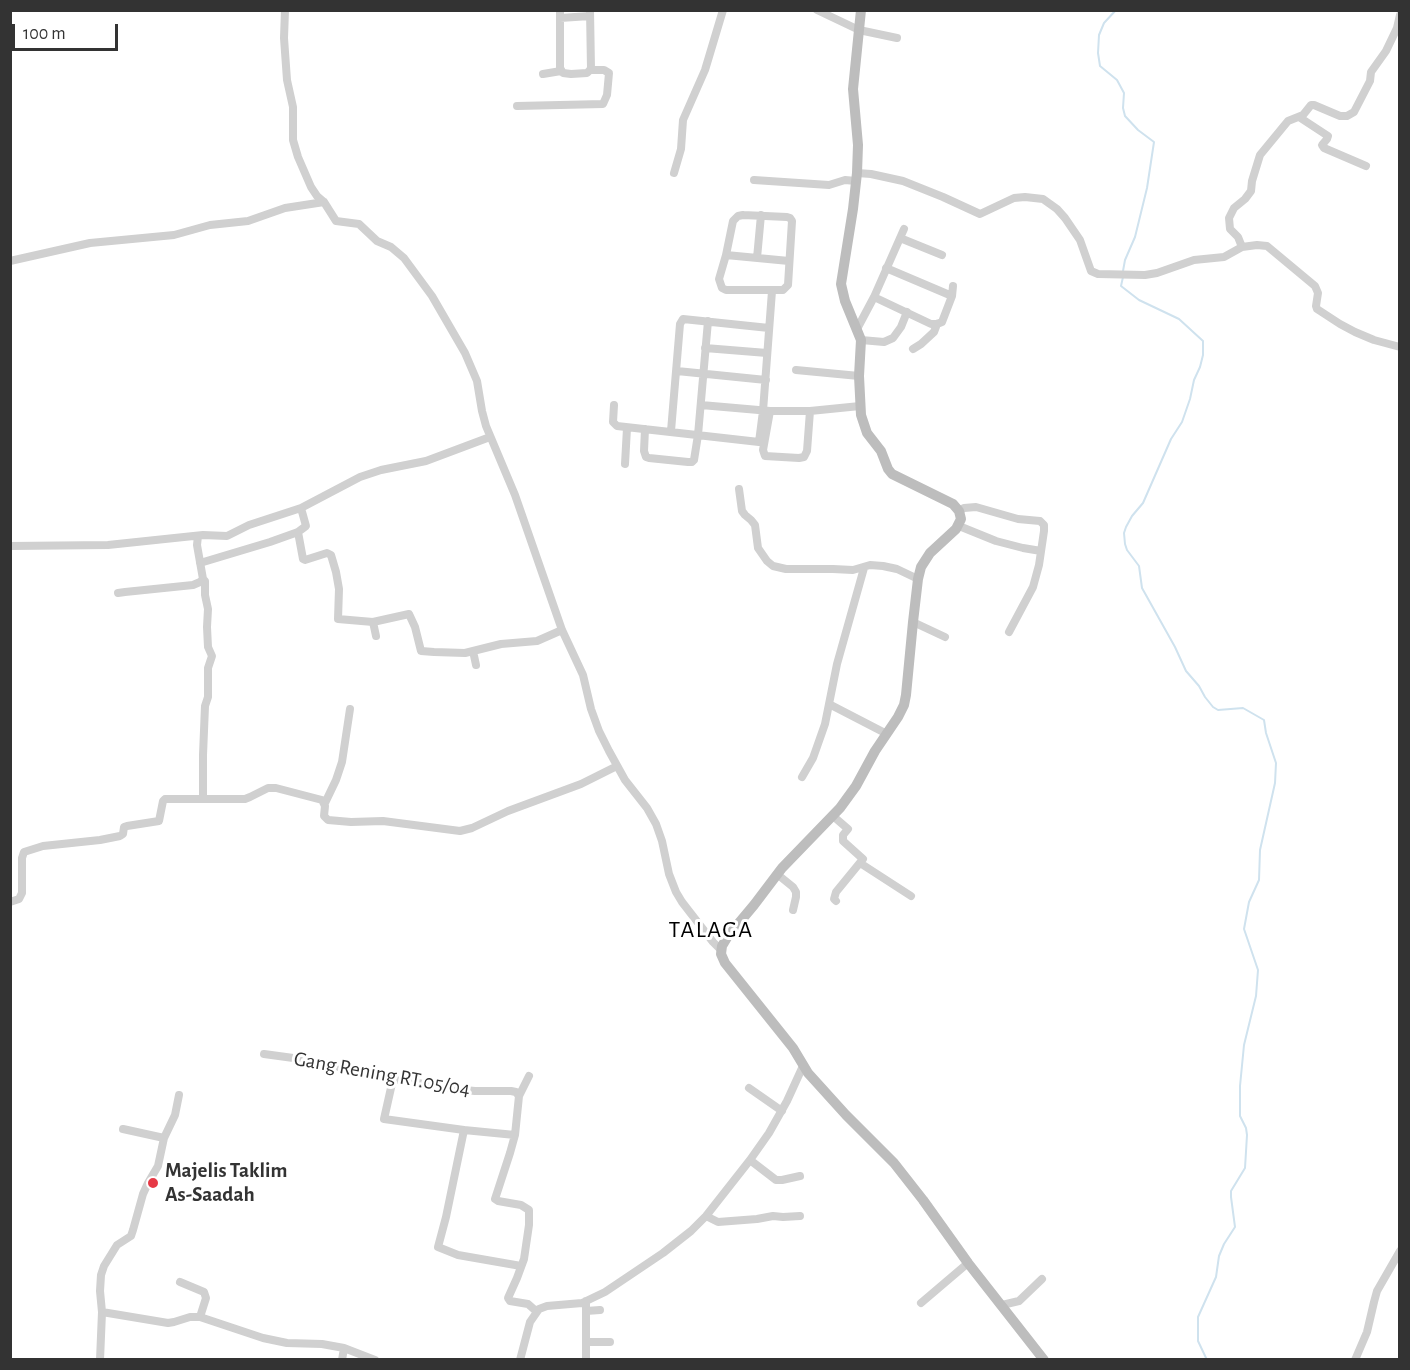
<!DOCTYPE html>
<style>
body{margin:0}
#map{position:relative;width:1410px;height:1370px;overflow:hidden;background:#fff;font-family:"Alegreya Sans",sans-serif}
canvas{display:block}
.frame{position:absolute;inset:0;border:12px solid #333;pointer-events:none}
.scale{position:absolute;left:12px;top:24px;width:106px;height:27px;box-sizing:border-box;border:3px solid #333;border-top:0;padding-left:8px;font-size:18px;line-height:21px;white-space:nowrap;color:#333;-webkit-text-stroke:4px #fff;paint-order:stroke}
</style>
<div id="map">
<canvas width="1410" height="1370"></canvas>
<div class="frame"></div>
<div class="scale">100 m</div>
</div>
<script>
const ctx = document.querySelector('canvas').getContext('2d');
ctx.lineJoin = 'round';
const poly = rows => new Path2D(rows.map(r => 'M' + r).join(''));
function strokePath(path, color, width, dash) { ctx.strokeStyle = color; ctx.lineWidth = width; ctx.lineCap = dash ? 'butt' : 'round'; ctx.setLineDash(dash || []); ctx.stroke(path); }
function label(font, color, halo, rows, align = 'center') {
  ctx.font = font + ' "Alegreya Sans",sans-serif'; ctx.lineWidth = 6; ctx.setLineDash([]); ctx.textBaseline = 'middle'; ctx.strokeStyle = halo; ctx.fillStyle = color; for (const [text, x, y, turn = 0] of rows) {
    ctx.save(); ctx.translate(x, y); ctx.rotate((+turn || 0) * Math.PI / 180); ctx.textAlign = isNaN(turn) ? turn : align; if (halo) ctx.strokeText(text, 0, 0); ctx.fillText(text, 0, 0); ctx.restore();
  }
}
strokePath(poly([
 [1116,10,1104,23,1099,35,1098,53,1100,66,1117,80,1124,93,1123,108,1125,116,1138,130,1154,142,1147,188,1135,237,1125,260,1123,271],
 [1123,277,1121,286,1139,300,1179,319,1203,341,1203,355,1200,367,1194,380,1190,399,1182,422,1171,439,1143,503,1132,516,1126,527,1124,533,1125,544,1127,550,1139,566,1142,588,1175,647,1186,671,1199,686,1205,697,1213,707,1218,710,1243,708,1264,720,1266,733,1276,763,1275,783,1260,850,1259,880,1249,902,1244,929,1258,970,1256,996,1244,1045,1240,1086,1240,1116,1246,1128,1247,1135,1245,1168,1231,1191,1231,1197,1235,1227,1224,1244,1219,1256,1216,1277,1198,1317,1198,1341,1207,1360]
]), '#cfe2ee', 2);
strokePath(poly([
 [285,10,284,38,287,80,293,107,293,140,298,157,311,187,317,196,324,202,336,221,359,224,377,241,391,247,404,258,432,296,465,353,477,381,482,411,486,426,515,495,562,630,583,675,591,709,599,731,609,751,625,780,647,808,656,824,662,841,669,874,676,892,682,902,713,942,721,950],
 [560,10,560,68,563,73,571,74,587,73,591,69,590,10],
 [817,10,859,30,897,38],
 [560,18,590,16],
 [543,74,561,71],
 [517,106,603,104,607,95,609,73,604,70,590,70],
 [1299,117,1328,136,1327,139,1322,145,1324,148,1366,166],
 [674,173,681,149,683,120,705,70,723,10],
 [857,173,871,174,903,181,943,197,980,214,1014,198,1025,197,1043,199,1057,209,1065,218,1080,240,1091,271,1098,274,1145,275,1157,273,1194,260,1224,257,1242,247,1257,245,1267,246,1315,286,1318,293,1316,306,1317,309,1340,324,1355,332,1374,340,1400,347],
 [754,180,829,185,845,180,856,181],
 [743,215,787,217,790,218,792,221,788,285,783,290,726,290,722,288,719,279,726,255,733,221,738,216,743,215],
 [904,229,874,297,931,324,937,324,942,322,952,296,953,286],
 [900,238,942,255],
 [1242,247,1238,237,1230,229,1229,218,1234,208,1245,199,1251,191,1252,181,1260,155,1288,121,1303,115,1311,105,1314,105,1340,116,1347,116,1354,112,1370,81,1371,72,1386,51,1397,28,1400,15],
 [726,255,789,261],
 [757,258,761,215],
 [10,261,90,243,174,235,210,225,248,221,285,208,324,202],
 [886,268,952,296],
 [857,329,874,297],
 [861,340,884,342,893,338,901,327,907,312],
 [705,348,767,353],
 [913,349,921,344,934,332,937,324],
 [796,370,859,376],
 [677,371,766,380],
 [614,405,613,422,617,426,759,442,763,411,772,291],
 [701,405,770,411,810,411,860,406],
 [770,411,763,450,765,456,799,458,804,457,807,451,810,411],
 [645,429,644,451,646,457,649,458,688,462,692,462,694,460,698,435,708,321],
 [671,431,680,324,683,319,769,328],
 [625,464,627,428],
 [739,489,742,511,745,515,751,520,755,525,758,548,767,561,773,566,786,569,833,569,853,570,870,565,883,566,897,569,918,579],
 [959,511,964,508,976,507,1018,519,1040,521,1044,525,1044,531,1039,565,1033,587,1009,632],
 [959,526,996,541,1023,548,1041,551],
 [298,532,303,559,305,560,327,553,331,555,336,572,339,589,338,619,373,622,376,636],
 [198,536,197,545,203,579,205,581,205,595,208,609,207,627,208,647,212,656,208,668,208,697,205,706,203,755,203,798],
 [10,546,108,545,203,535,227,536,249,525,301,508,360,477,381,470,426,461,490,437],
 [200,563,270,542,298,532,306,526,301,508],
 [118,593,125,592,193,585,200,582,203,579],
 [373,622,409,614,415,627,421,651,434,652,465,653,501,644,537,641,562,630],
 [913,622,945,637],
 [473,651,476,665],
 [829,704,887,734],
 [802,777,813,758,825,724,837,664,864,568],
 [325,803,336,780,342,762,350,709],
 [833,816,848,829,843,835,843,841,863,859,836,892,834,899,836,901],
 [860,863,911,896],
 [777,874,793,887,796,892,796,897,793,910],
 [10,902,19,899,22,893,22,858,24,852,43,846,100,840,120,836,123,834,124,827,127,826,159,821,163,801,165,799,245,799,250,797,268,788,276,788,322,800,325,806,324,816,328,820,351,822,383,821,460,831,472,828,508,811,581,784,617,766],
 [264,1054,308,1060,393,1079,454,1089,475,1091,511,1091,516,1092,519,1096,515,1135,510,1153,495,1199,498,1201,521,1205,529,1210,529,1225,524,1259,517,1278,508,1298,510,1301,528,1304,536,1311],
 [393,1079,384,1119,464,1130,515,1135],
 [749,1088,782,1111],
 [519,1096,529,1076],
 [123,1129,164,1138],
 [464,1130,446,1217,438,1247,458,1255,521,1266],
 [750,1160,776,1180,782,1180,800,1176],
 [706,1216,718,1222,757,1219,773,1216,783,1217,800,1216],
 [180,1282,204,1292,206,1298,200,1317],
 [586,1301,586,1360],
 [921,1303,968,1263],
 [1002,1305,1019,1301,1042,1279],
 [586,1311,600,1310],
 [102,1312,100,1291,101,1275,104,1266,117,1245,131,1236,133,1230,143,1194,148,1183,158,1166,164,1138,175,1115,179,1095],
 [586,1342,610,1342],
 [100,1360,102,1312,168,1323,174,1322,190,1317,200,1317,263,1338,287,1343,322,1344,344,1348,375,1360],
 [342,1360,344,1348],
 [520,1360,530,1322,539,1309,547,1306,582,1303,605,1292,663,1253,691,1231,706,1216,750,1160,769,1133,787,1101,803,1066],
 [1355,1360,1367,1332,1374,1302,1377,1291,1400,1251]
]), '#d0d0d0', 8);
strokePath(poly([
 [861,10,853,89,858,145,857,173,853,209,841,284,845,301,861,340,859,376,861,415,867,433,881,451,888,469,892,474,953,504,959,511,961,519,956,529,930,553,921,567,918,579,913,622,906,695,904,705,898,717,875,751,856,786,840,808,782,868,754,905,728,936,722,946,721,954,725,963,793,1048,808,1073,846,1115,894,1163,923,1200,968,1263,1044,1360]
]), '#bdbdbd', 10);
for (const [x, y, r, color] of [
 [153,1183,6,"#e63946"]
]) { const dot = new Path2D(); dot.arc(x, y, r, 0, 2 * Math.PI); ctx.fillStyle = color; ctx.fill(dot); strokePath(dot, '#fff', 2); }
label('21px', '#333', '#fff', [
 ["Gang Rening RT.05/04",382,1074,10]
]);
label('bold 21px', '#333', '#fff', [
 ["Majelis Taklim",165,1171],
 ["As-Saadah",165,1195]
], 'left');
ctx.letterSpacing = '1.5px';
label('24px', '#000', '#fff', [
 ["TALAGA",711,930]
]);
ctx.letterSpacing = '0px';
</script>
